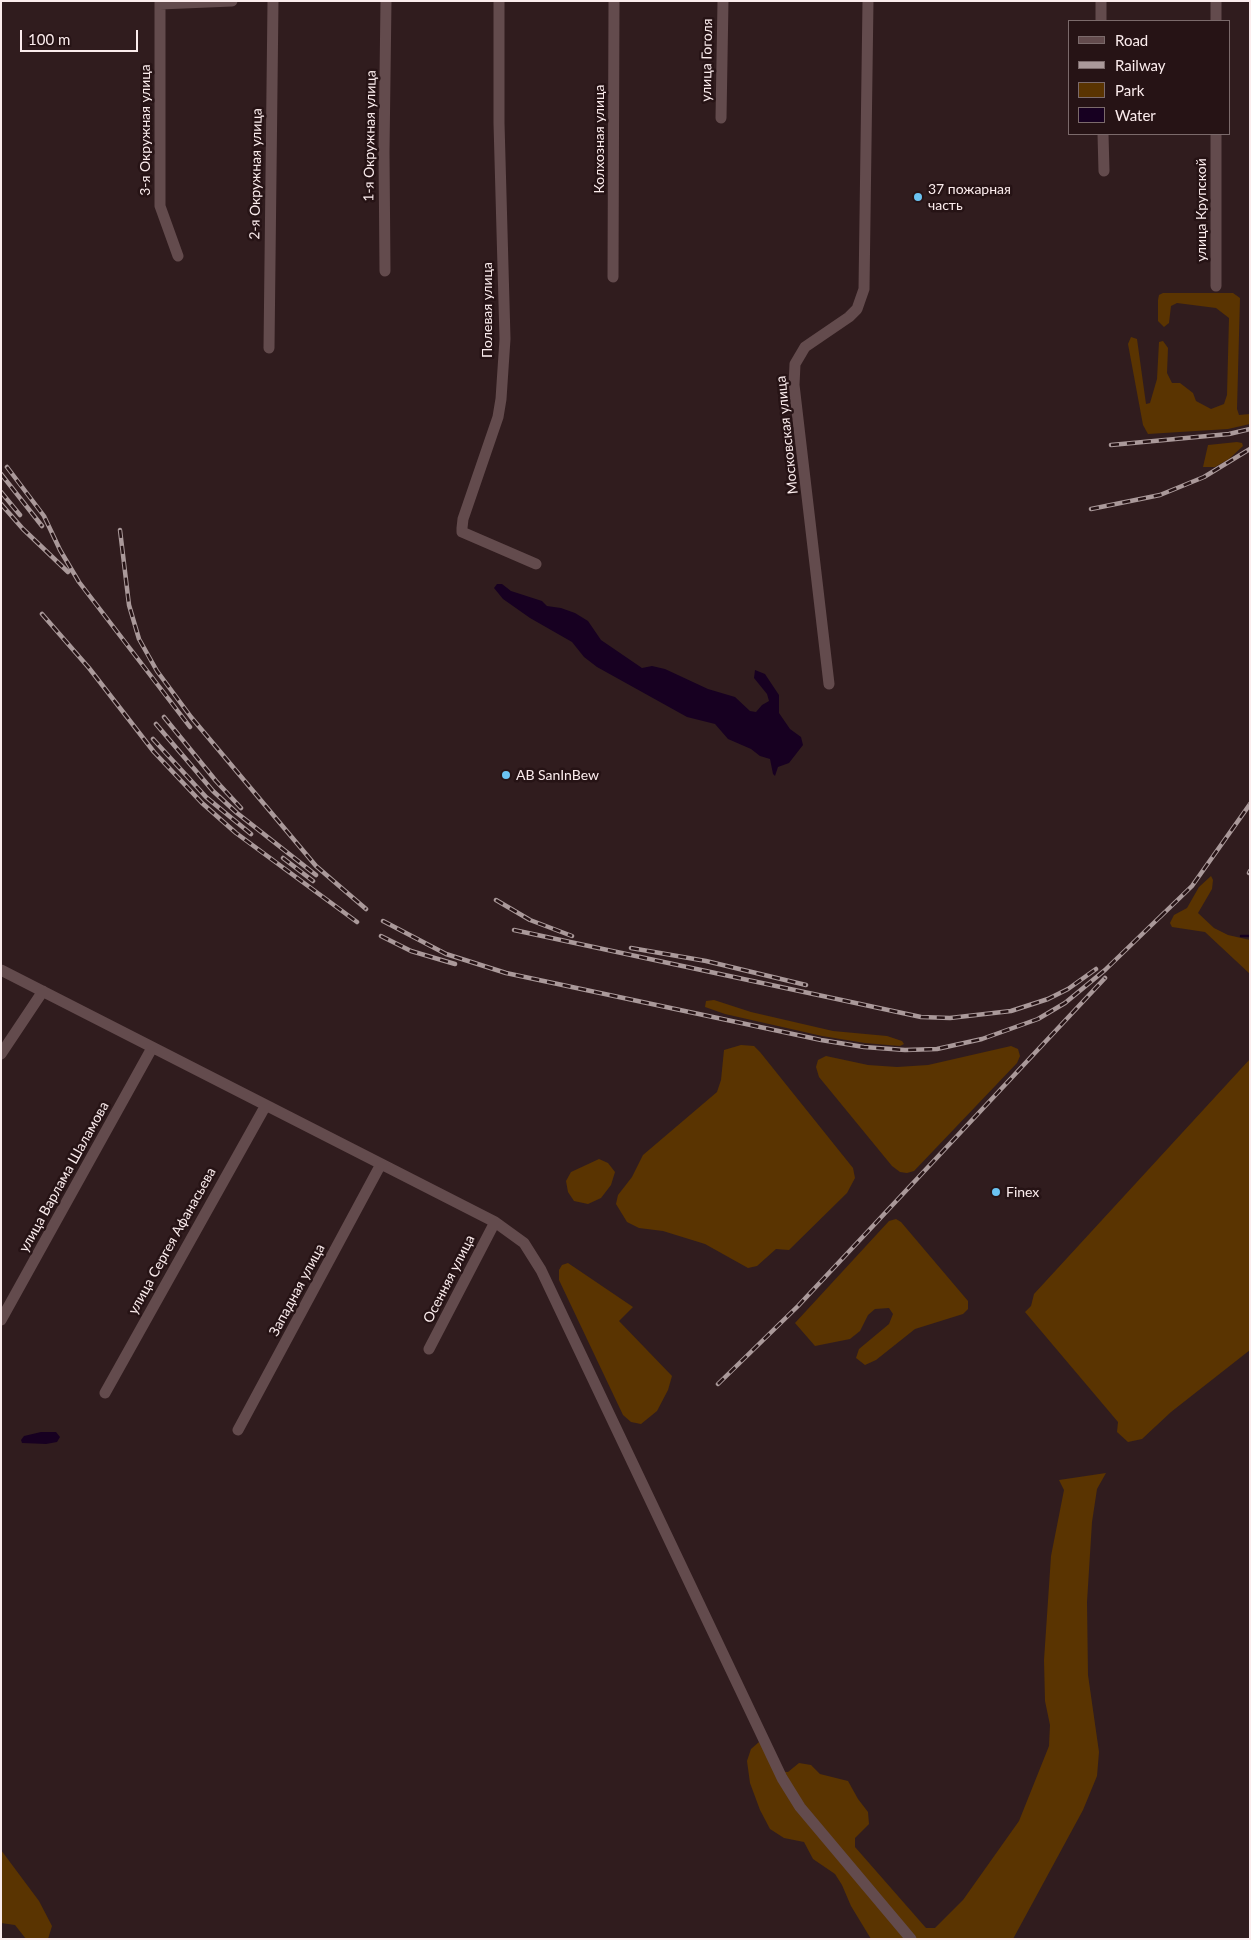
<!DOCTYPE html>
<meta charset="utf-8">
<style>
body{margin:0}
#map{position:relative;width:1251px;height:1940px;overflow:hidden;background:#301c1e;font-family:Lato,sans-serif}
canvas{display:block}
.frame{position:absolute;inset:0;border:2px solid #fbeced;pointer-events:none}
.legend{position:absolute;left:1068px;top:20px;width:162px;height:115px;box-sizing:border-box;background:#261315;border:1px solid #7b6a6b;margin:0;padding:6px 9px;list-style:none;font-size:15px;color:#fbeced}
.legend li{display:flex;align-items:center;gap:10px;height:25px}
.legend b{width:25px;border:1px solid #7b6a6b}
.scale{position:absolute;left:20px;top:30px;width:118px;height:22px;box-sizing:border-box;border:2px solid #fbeced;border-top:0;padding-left:6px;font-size:15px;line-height:18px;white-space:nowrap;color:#fbeced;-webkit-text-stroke:4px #261315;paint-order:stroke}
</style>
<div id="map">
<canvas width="1251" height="1940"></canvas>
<div class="frame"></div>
<ul class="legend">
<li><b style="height:6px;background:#634b4d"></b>Road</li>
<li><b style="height:6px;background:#aa999a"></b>Railway</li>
<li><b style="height:14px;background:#5a3401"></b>Park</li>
<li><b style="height:14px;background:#170021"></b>Water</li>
</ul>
<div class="scale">100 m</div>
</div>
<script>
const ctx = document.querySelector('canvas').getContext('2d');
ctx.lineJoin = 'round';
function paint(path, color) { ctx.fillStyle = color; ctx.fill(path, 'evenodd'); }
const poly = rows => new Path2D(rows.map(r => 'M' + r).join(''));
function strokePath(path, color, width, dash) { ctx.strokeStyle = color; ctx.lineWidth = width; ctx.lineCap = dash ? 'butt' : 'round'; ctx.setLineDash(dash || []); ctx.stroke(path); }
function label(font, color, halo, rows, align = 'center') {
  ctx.font = font + ' Lato,sans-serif'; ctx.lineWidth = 5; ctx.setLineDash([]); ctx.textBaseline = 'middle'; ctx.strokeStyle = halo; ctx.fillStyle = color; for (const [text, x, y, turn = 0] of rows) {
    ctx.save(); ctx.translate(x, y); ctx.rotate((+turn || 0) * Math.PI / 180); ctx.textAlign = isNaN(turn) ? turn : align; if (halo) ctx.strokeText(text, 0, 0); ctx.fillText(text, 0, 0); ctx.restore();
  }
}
paint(poly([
 [1163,293,1233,293,1240,298,1237,409,1239,415,1250,414,1250,424,1228,429,1148,434,1143,425,1128,344,1131,337,1137,339,1146,404,1150,403,1157,379,1159,342,1163,341,1168,348,1167,373,1172,383,1180,383,1193,393,1196,401,1211,409,1224,404,1227,395,1229,318,1216,308,1177,303,1171,306,1169,323,1164,327,1158,321,1158,300,1159,295],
 [1237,442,1242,443,1243,446,1229,459,1215,467,1203,467,1208,445],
 [1211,876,1213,880,1212,889,1198,913,1214,928,1228,935,1250,940,1250,974,1205,932,1172,927,1170,923,1174,915,1187,908,1199,887],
 [714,1000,751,1012,833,1031,887,1036,902,1041,904,1044,900,1046,865,1043,822,1036,725,1014,705,1007,706,1001],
 [741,1045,754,1046,760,1052,853,1168,855,1178,847,1193,789,1250,776,1249,757,1266,748,1268,705,1244,663,1231,639,1228,627,1222,616,1204,618,1195,632,1177,643,1155,717,1092,721,1080,724,1050],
 [1011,1046,1018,1049,1020,1056,1017,1063,914,1171,907,1173,900,1172,892,1166,819,1077,816,1067,818,1060,826,1056,868,1065,897,1067,928,1065],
 [1250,1059,1250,1350,1171,1412,1142,1439,1128,1442,1117,1432,1118,1422,1025,1312,1031,1306,1034,1294],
 [599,1159,608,1163,615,1172,611,1185,601,1198,588,1204,574,1201,568,1192,566,1181,571,1172],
 [896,1219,901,1222,968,1301,968,1309,963,1314,915,1329,876,1360,865,1365,856,1358,859,1349,889,1324,893,1314,889,1308,875,1309,868,1315,860,1331,850,1339,815,1346,795,1323,889,1221],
 [568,1263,633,1307,619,1321,672,1376,668,1390,657,1411,641,1424,631,1422,623,1415,559,1280,559,1270,562,1265],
 [1106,1473,1097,1489,1092,1522,1087,1602,1088,1675,1099,1752,1097,1776,1083,1810,1013,1939,871,1939,851,1906,842,1885,835,1874,813,1859,804,1842,784,1838,770,1829,760,1810,750,1783,747,1761,751,1749,759,1742,776,1771,788,1772,799,1763,811,1765,820,1774,848,1781,858,1799,868,1812,869,1824,855,1838,855,1847,926,1928,935,1928,963,1900,1019,1821,1049,1746,1050,1725,1045,1701,1044,1660,1051,1556,1064,1490,1059,1480],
 [1,1850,39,1901,52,1926,48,1939,26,1939,15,1925,1,1923]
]), '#5a3401');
paint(poly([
 [497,584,502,584,511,591,542,601,547,606,561,608,575,613,588,621,601,640,642,668,652,666,665,669,708,689,735,697,750,711,756,712,762,705,769,701,767,694,754,678,755,670,765,674,779,695,779,713,790,729,801,737,803,745,789,763,778,767,775,776,773,774,770,759,760,756,751,749,728,739,715,724,687,717,597,667,584,657,572,642,530,618,503,599,494,588],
 [41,1432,56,1432,60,1437,57,1442,46,1444,22,1443,21,1440,24,1436]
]), '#170021');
strokePath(poly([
 [1241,936,1250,936]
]), '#170021', 2.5);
strokePath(poly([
 [160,1,160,206,178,256],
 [499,1,499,123,505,339,501,399,498,417,463,519,462,528,462,532,536,564],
 [1101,1,1101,21],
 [1216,1,1216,21],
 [160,4,232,1],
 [721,118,723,1],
 [1103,134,1104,171],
 [1216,134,1216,286],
 [385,271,384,152,386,1],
 [613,277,614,1],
 [269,348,273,1],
 [829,684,794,385,795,364,805,347,849,317,857,309,864,289,868,1],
 [1,970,495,1222,524,1243,541,1270,782,1778,800,1807,911,1939],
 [1,1054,43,991],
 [1,1320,152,1048],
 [429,1349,495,1222],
 [105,1393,266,1105],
 [238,1430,381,1164]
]), '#634b4d', 11);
const rail = poly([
 [1111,445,1229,434,1250,429],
 [7,467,44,516,60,550,79,582,190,727],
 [1,474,42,526],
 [1,492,20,515],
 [1,504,23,529,68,572],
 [1091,509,1160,495,1204,477,1250,449],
 [120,530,129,605,139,639,157,671,191,717,316,866,366,909],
 [42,614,89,668,154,752,202,803,236,833,357,922],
 [164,717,216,781,241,808],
 [156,724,213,791,237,813,316,875],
 [153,739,206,797,251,834],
 [283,858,313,881],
 [1249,873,1250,871],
 [496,900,530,920,572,936],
 [1160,917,1192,886,1250,804],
 [383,921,446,954,506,973,821,1040,864,1047,905,1050,937,1049,982,1039,1038,1019,1065,1003,1105,970,1164,913],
 [514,930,921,1017,950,1018,1011,1011,1048,999,1068,989,1096,969],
 [381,936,411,951,455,964],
 [631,948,706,961,806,985],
 [718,1384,798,1306,1105,978]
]);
strokePath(rail, '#aa999a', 4.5);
strokePath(rail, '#261315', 2.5, [8]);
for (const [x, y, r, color] of [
 [918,197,5,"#6bc3f2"],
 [506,775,5,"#6bc3f2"],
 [996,1192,5,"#6bc3f2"]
]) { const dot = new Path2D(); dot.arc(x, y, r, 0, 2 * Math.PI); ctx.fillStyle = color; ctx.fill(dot); strokePath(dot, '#261315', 2); }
label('14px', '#fbeced', '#261315', [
 ["улица Гоголя",707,60,-89],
 ["3-я Окружная улица",145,130,-90],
 ["1-я Окружная улица",370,136,-89],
 ["Колхозная улица",599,139,-90],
 ["2-я Окружная улица",256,174,-89],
 ["улица Крупской",1201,210,-90],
 ["Полевая улица",487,310,-90],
 ["Московская улица",787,435,-96],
 ["улица Варлама Шаламова",64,1177,-61],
 ["улица Сергея Афанасьева",172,1241,-61],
 ["Осенняя улица",449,1279,-63],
 ["Западная улица",297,1290,-62]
]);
label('14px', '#fbeced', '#261315', [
 ["37 пожарная",928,189],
 ["часть",928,205],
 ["AB SanInBew",516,775],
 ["Finex",1006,1192]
], 'left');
</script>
